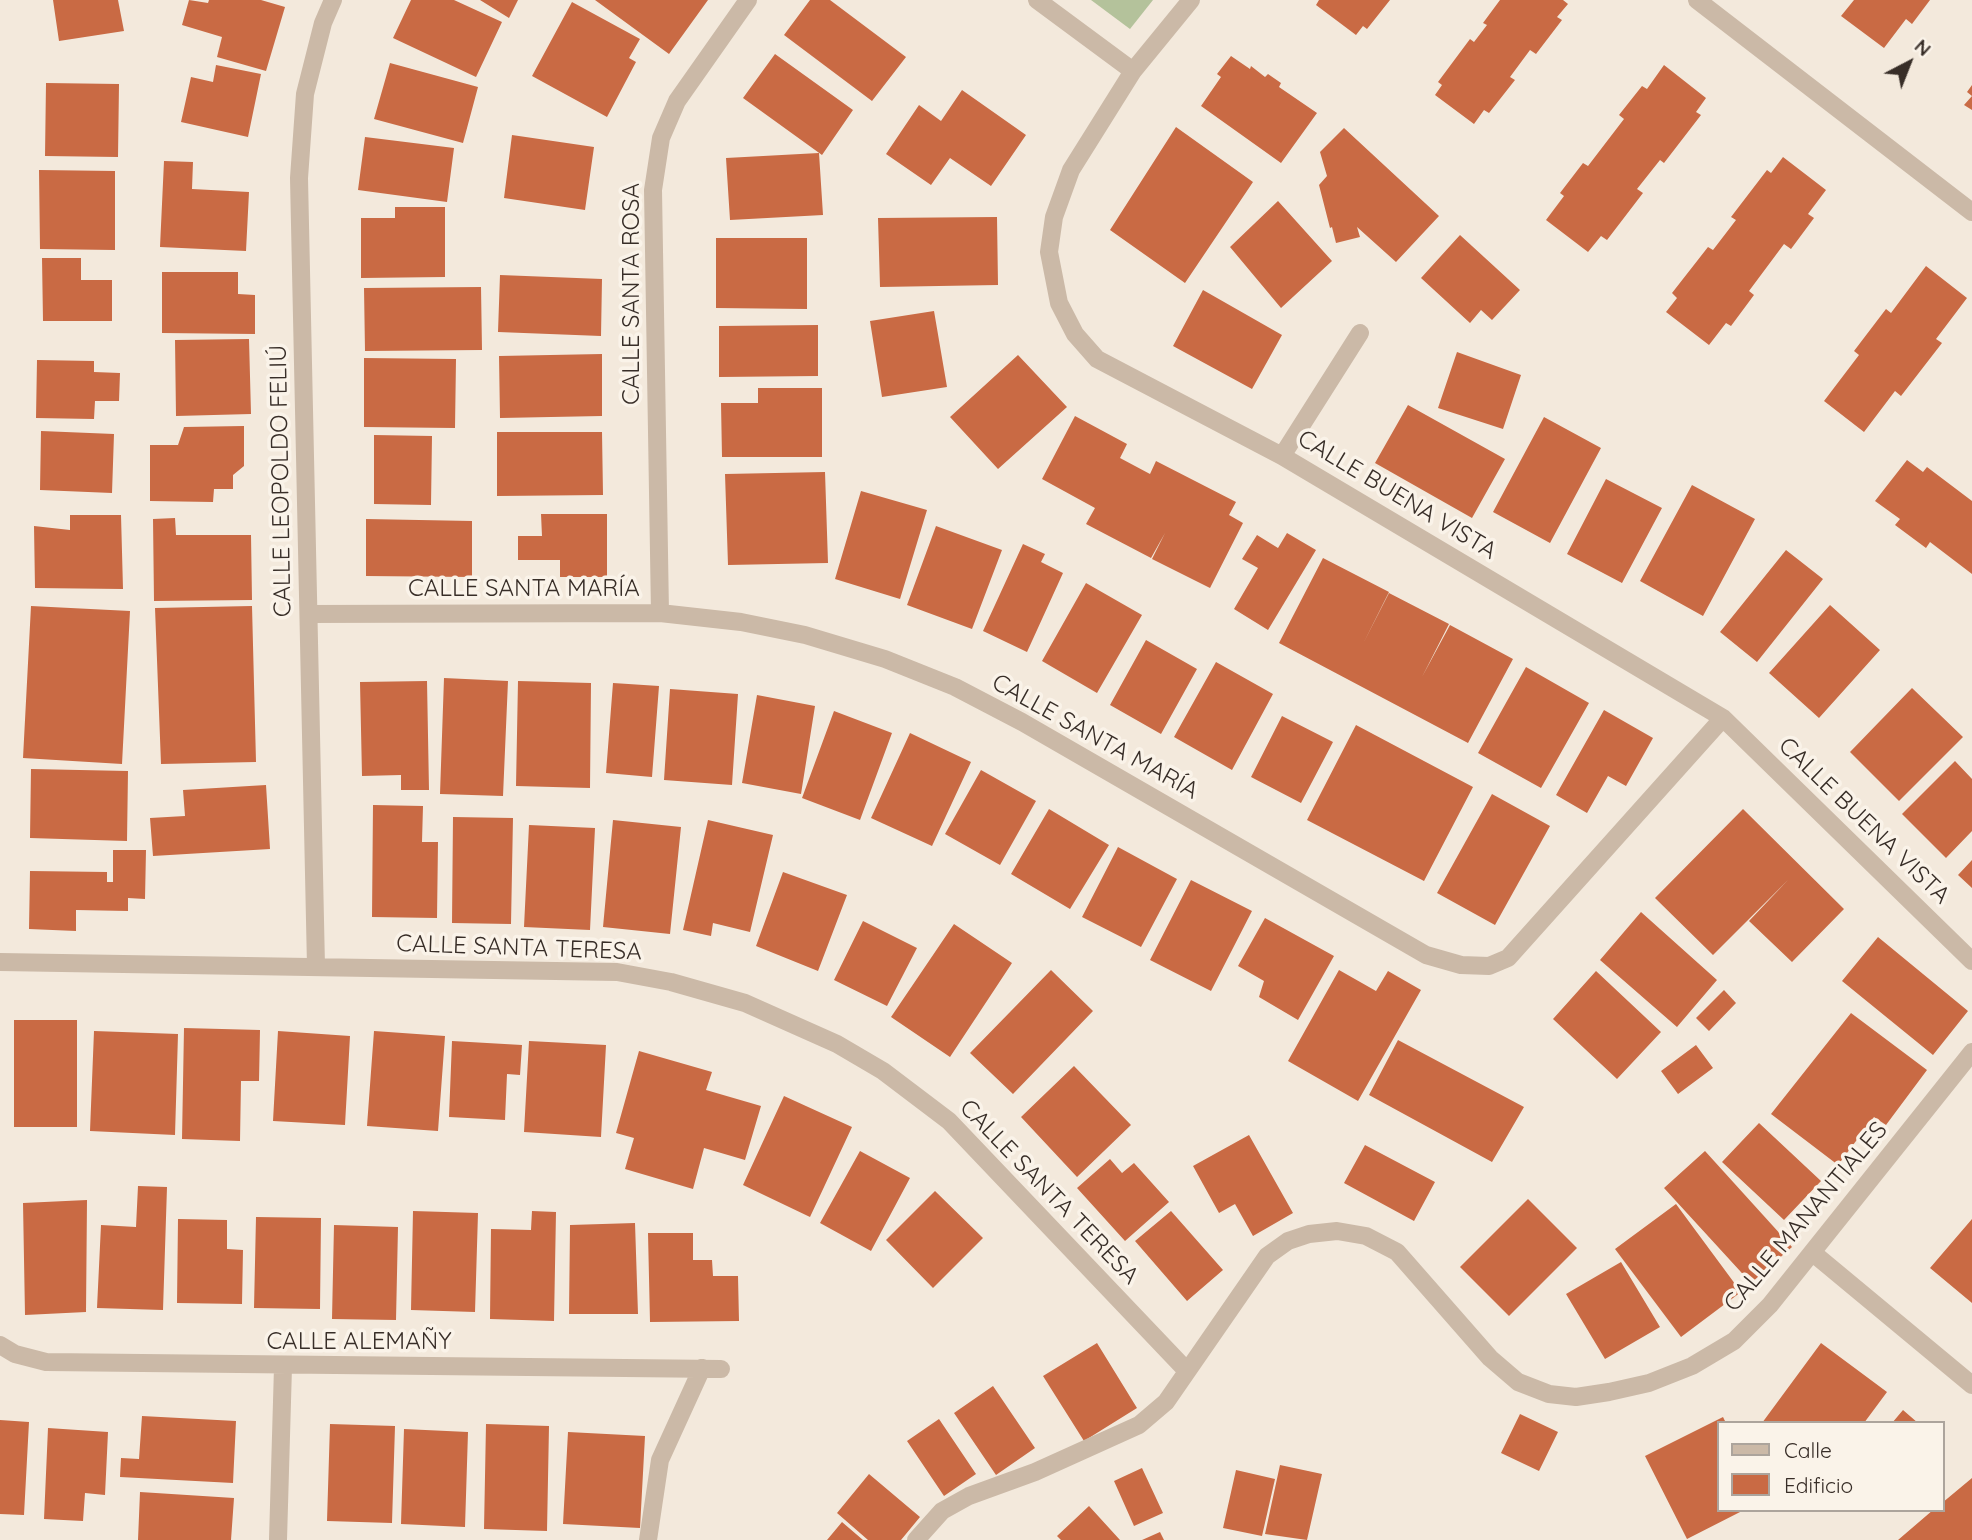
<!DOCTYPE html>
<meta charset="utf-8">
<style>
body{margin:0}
#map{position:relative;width:1972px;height:1540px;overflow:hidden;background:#f3e9dc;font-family:Quicksand,sans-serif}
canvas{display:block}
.legend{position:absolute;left:1717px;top:1421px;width:228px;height:91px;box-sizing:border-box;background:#faf3e9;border:2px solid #aca49c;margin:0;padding:9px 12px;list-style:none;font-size:21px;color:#382e28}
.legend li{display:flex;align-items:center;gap:14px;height:35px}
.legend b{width:35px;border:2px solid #aca49c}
.north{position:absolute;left:1874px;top:28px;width:70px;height:70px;-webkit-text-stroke:5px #faf3e9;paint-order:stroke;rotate:42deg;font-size:19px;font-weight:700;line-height:28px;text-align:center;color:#382e28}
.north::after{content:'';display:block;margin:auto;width:24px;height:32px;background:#382e28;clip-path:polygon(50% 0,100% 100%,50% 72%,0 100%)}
</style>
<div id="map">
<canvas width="1972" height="1540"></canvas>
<ul class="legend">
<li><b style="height:9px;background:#cbb9a7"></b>Calle</li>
<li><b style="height:19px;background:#c96a44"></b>Edificio</li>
</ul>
<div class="north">N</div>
</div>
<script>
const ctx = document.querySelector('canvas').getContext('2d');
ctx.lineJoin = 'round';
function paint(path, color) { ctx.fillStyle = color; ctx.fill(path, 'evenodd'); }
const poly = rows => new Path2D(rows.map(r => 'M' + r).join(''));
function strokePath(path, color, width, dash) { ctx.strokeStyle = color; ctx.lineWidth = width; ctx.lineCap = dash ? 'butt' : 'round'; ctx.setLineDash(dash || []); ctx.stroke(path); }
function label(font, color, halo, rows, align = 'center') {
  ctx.font = font + ' Quicksand,sans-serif'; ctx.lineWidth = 7; ctx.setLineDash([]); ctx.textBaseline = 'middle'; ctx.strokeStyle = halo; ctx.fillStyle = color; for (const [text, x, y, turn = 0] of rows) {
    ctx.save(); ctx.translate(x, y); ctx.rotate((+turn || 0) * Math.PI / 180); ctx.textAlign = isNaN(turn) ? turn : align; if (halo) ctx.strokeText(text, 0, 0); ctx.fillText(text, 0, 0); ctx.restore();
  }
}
paint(poly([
 [1091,0,1153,0,1130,29]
]), '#b4c29b');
paint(poly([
 [53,0,118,0,124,31,59,41],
 [189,0,208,3,209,0,261,0,285,7,266,71,217,57,222,37,182,25],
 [411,0,454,0,502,22,476,77,393,38],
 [480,0,518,0,509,18],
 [595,0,708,0,669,54],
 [810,0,830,0,906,57,872,101,784,35],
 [1319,0,1390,0,1367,29,1363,26,1356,35,1316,5],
 [1500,0,1563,0,1568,4,1557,17,1562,20,1536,54,1530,50,1510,77,1515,80,1489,113,1484,110,1474,124,1435,95,1442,85,1438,82,1470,39,1474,42,1487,25,1483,23],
 [1854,0,1930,0,1912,24,1906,19,1884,48,1841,16],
 [572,2,640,39,629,58,636,62,607,117,532,76],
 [775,54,853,110,822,155,743,98],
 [1231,56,1250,69,1251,66,1265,77,1268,74,1281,83,1279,87,1317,113,1281,163,1201,106,1221,77,1217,74],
 [390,63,478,87,463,143,374,119],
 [216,65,261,74,248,137,181,122,191,77,213,82],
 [1664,65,1706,98,1696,112,1701,115,1664,163,1660,160,1637,189,1643,193,1607,240,1601,236,1588,252,1546,220,1564,196,1560,193,1583,163,1588,166,1624,119,1619,115,1642,86,1647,89],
 [46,83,119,84,118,157,45,156],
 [1972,85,1972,110,1964,105,1972,96,1967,92],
 [962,90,1026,135,991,186,950,158,931,185,886,154,919,105,941,121],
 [1176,127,1253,182,1185,283,1110,230],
 [1344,128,1439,216,1396,262,1357,227,1360,237,1336,243,1332,227,1330,228,1319,185,1327,176,1320,152],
 [512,135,594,147,585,210,504,198],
 [365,137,454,148,447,202,358,190],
 [819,153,823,215,730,220,726,158],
 [1783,157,1826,190,1808,214,1814,218,1791,249,1784,244,1749,291,1754,295,1731,326,1726,323,1709,345,1666,312,1677,298,1672,293,1708,247,1713,250,1736,220,1731,217,1767,170,1771,173],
 [164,161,193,162,192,189,249,192,246,251,160,247],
 [39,170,115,171,115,250,40,249],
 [1278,201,1332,261,1281,308,1230,247],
 [395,207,445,207,445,277,361,278,361,218,395,218],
 [997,217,998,285,880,287,878,218],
 [1460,235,1520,290,1492,320,1481,310,1470,323,1421,278],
 [716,238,807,238,807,309,716,308],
 [42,258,81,258,81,280,112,280,112,321,43,321],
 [1926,266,1967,298,1936,339,1942,343,1901,396,1895,391,1864,432,1824,401,1859,355,1854,351,1886,309,1891,313],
 [162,272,238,272,238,294,255,295,255,334,162,333],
 [500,275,602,279,601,336,498,332],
 [481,287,482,350,365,351,364,288],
 [1203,290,1282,335,1252,389,1173,346],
 [934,311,947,387,882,397,870,321],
 [818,325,818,376,719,377,719,326],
 [249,339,251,414,176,416,175,340],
 [1457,352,1521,375,1503,429,1438,408],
 [602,354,602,416,500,418,499,356],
 [1018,355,1067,407,998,469,950,417],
 [364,358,456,359,455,428,364,427],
 [37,360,94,361,94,372,120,373,119,401,95,401,94,419,36,418],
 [758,388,822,388,822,457,722,457,721,403,758,403],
 [1408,405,1505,459,1472,518,1375,463],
 [1075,416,1127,444,1120,458,1150,474,1156,461,1236,502,1229,515,1243,523,1210,588,1152,559,1165,533,1151,558,1086,524,1095,508,1042,479],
 [1544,417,1601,448,1550,543,1493,512],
 [244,426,244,466,233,475,233,489,214,489,213,502,150,501,150,445,178,445,184,427],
 [41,431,114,434,112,493,40,490],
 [497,432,602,432,603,495,497,496],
 [374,435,432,436,431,505,374,504],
 [1907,460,1923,472,1927,467,1972,501,1972,574,1930,542,1926,548,1895,525,1900,519,1875,501],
 [825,472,828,563,728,565,725,474],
 [1606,479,1662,508,1622,583,1567,554],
 [1692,485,1755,519,1703,616,1640,581],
 [861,491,927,510,900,599,835,579],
 [541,514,607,514,607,577,560,577,560,560,518,560,518,536,542,536],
 [70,515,121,515,123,589,35,588,34,526,70,530],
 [175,518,176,535,251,535,252,600,154,601,153,519],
 [366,519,472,521,472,577,366,576],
 [936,526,1002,550,972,629,907,605],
 [1287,533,1316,550,1268,630,1234,609,1258,568,1242,559,1257,535,1278,548],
 [1023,544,1045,554,1041,562,1063,573,1027,652,983,631],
 [1786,550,1823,579,1757,662,1720,632],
 [1323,558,1389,592,1364,642,1389,593,1449,624,1422,677,1450,625,1513,659,1468,743,1279,643],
 [1086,583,1142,615,1097,693,1042,661],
 [1830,605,1880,650,1819,718,1769,673],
 [31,606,130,611,122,764,23,758],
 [252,606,256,762,161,764,155,608],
 [1146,640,1197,669,1161,734,1110,705],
 [1216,662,1273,694,1232,770,1174,737],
 [1526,667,1589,703,1541,788,1478,753],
 [444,678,508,681,503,796,440,794],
 [427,681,429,790,401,790,401,775,362,776,360,682],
 [518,681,591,683,590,788,516,786],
 [613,683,659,686,652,777,606,773],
 [1912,688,1963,737,1899,801,1850,752],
 [670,689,738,694,732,785,664,780],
 [757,695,815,706,801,794,742,783],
 [1604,710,1653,738,1626,786,1608,776,1587,813,1556,795],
 [834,711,892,733,860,820,802,798],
 [1282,716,1333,742,1301,803,1251,777],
 [1356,725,1473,787,1424,881,1307,820],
 [910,733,971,762,932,846,871,818],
 [1955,761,1972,779,1972,831,1946,858,1902,814],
 [31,769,128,771,127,841,30,838],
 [981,770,1036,801,1000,865,945,834],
 [266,785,270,849,153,856,150,818,185,816,183,790],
 [1492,794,1550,826,1495,925,1437,893],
 [373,805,423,806,422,842,438,842,437,918,372,917],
 [1049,809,1109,845,1070,909,1011,874],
 [1743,809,1844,909,1792,962,1749,921,1788,880,1713,955,1655,898],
 [453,817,513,818,511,924,452,923],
 [613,820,681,827,670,934,603,927],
 [708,820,773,835,750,932,713,923,711,936,683,930],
 [529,825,595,828,590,930,524,927],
 [1118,847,1177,879,1141,947,1082,917],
 [113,850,146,850,145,899,128,898,128,911,76,910,76,931,29,929,30,871,107,872,107,882,113,882],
 [1972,860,1972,888,1958,875],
 [783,872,847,895,818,971,756,946],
 [1191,880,1252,911,1211,991,1150,960],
 [1641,912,1717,980,1677,1027,1600,960],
 [1265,918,1334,956,1298,1020,1259,997,1264,981,1238,966],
 [863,921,917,948,887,1006,834,980],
 [954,924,1012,963,950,1057,891,1017],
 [1878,937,1968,1011,1933,1055,1842,981],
 [1051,970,1093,1011,1013,1094,970,1053],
 [1339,970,1376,991,1388,971,1421,990,1358,1101,1288,1061],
 [1596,971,1661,1032,1617,1079,1553,1019],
 [1724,990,1736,1003,1709,1031,1696,1018],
 [1851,1013,1927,1070,1886,1125,1874,1117,1838,1165,1771,1114],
 [14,1020,77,1020,77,1127,14,1127],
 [184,1028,260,1030,259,1081,241,1081,240,1141,182,1139],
 [94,1031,178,1034,175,1135,90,1131],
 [278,1031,350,1036,345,1125,273,1121],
 [374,1031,445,1036,438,1131,367,1126],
 [1398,1040,1524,1107,1492,1162,1369,1095],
 [452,1041,522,1045,520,1075,507,1074,505,1120,449,1117],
 [529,1041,606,1045,601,1137,524,1132],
 [1696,1045,1713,1068,1678,1094,1661,1071],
 [639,1051,712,1072,706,1090,761,1106,745,1160,704,1148,693,1189,625,1169,634,1138,616,1133],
 [1074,1066,1131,1125,1077,1177,1021,1117],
 [784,1096,852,1127,810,1217,743,1185],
 [1759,1123,1821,1181,1784,1220,1722,1162],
 [1249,1135,1293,1213,1253,1236,1235,1204,1219,1213,1193,1166],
 [1365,1145,1435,1182,1414,1221,1344,1183],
 [860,1151,910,1178,871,1251,820,1223],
 [1705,1151,1792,1247,1751,1283,1664,1188],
 [1110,1159,1122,1173,1134,1163,1169,1202,1125,1241,1077,1188],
 [138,1186,167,1187,163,1310,97,1308,101,1225,136,1227],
 [935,1191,983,1238,933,1288,886,1240],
 [1528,1199,1577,1248,1509,1316,1460,1267],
 [87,1200,86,1312,25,1315,23,1203],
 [1676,1204,1741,1292,1681,1337,1615,1249],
 [413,1211,478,1213,475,1312,411,1310],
 [532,1211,556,1212,554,1321,490,1319,491,1229,531,1230],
 [1171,1211,1223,1270,1187,1301,1135,1241],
 [256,1217,321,1218,320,1309,254,1308],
 [178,1219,227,1220,227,1249,243,1250,242,1304,177,1303],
 [1972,1219,1972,1303,1930,1268],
 [635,1223,638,1314,569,1314,570,1225],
 [334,1225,398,1227,396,1320,332,1319],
 [648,1233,693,1233,693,1260,712,1260,713,1276,738,1276,739,1321,650,1322],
 [1621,1262,1660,1327,1605,1359,1566,1294],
 [1097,1343,1137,1408,1084,1441,1043,1376],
 [1821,1343,1887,1392,1864,1423,1762,1423],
 [993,1386,1035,1448,996,1475,954,1413],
 [1903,1410,1918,1423,1892,1423],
 [1520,1414,1558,1432,1539,1471,1501,1453],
 [142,1416,236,1421,233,1483,120,1477,121,1458,139,1459],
 [1723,1417,1726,1423,1718,1423,1718,1510,1744,1510,1687,1539,1645,1456],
 [939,1419,976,1474,944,1496,907,1441],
 [0,1420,29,1422,24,1515,0,1514],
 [330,1424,395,1426,392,1523,327,1521],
 [486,1424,549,1426,547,1531,484,1529],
 [48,1428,108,1432,105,1495,85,1493,83,1521,44,1519],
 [404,1429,468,1432,465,1527,401,1524],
 [568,1432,645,1436,640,1528,563,1524],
 [1280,1465,1322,1474,1307,1540,1265,1534],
 [1142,1468,1163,1513,1134,1526,1114,1481],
 [1236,1470,1275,1479,1262,1536,1223,1528],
 [869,1474,920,1517,901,1540,868,1540,837,1513],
 [1972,1478,1972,1540,1898,1540,1933,1510,1942,1510,1942,1503],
 [140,1492,234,1498,231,1540,138,1540],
 [1089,1506,1120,1540,1061,1540,1057,1536],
 [842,1522,863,1540,827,1540],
 [1160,1532,1164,1540,1142,1540]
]), '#c96a44');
strokePath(poly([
 [1037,0,1133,71],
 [1191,0,1133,71,1071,170,1054,217,1049,252,1059,303,1075,334,1097,359,1282,456,1723,718,1972,961],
 [1697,0,1972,212],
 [1282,456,1360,333],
 [660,613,653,190,661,138,677,101,748,0],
 [309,614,660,613,741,622,805,635,885,659,955,687,1022,722,1426,955,1461,965,1489,966,1508,958,1723,718],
 [0,962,617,972,671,982,745,1003,837,1044,883,1071,949,1121,1187,1371],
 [316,966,299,178,305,94,323,23,333,0],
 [1813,1253,1972,1385],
 [0,1345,15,1354,46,1362,721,1369],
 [278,1540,283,1367],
 [648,1540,660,1460,702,1368],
 [916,1540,942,1511,969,1496,1035,1472,1139,1425,1166,1402,1267,1256,1288,1241,1309,1234,1337,1231,1366,1236,1397,1252,1490,1358,1518,1382,1549,1394,1576,1397,1609,1392,1649,1383,1692,1366,1734,1341,1770,1305,1972,1052]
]), '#cbb9a7', 18);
label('24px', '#382e28', '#faf3e9', [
 ["CALLE SANTA ROSA",632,294,-90],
 ["CALLE LEOPOLDO FELIÚ",281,481,-91],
 ["CALLE BUENA VISTA",1397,495,31],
 ["CALLE SANTA MARÍA",524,589],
 ["CALLE SANTA MARÍA",1095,737,29],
 ["CALLE BUENA VISTA",1864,821,44],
 ["CALLE SANTA TERESA",519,948,2],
 ["CALLE SANTA TERESA",1049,1192,46],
 ["CALLE MANANTIALES",1806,1217,-50],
 ["CALLE ALEMAÑY",359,1342]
]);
</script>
